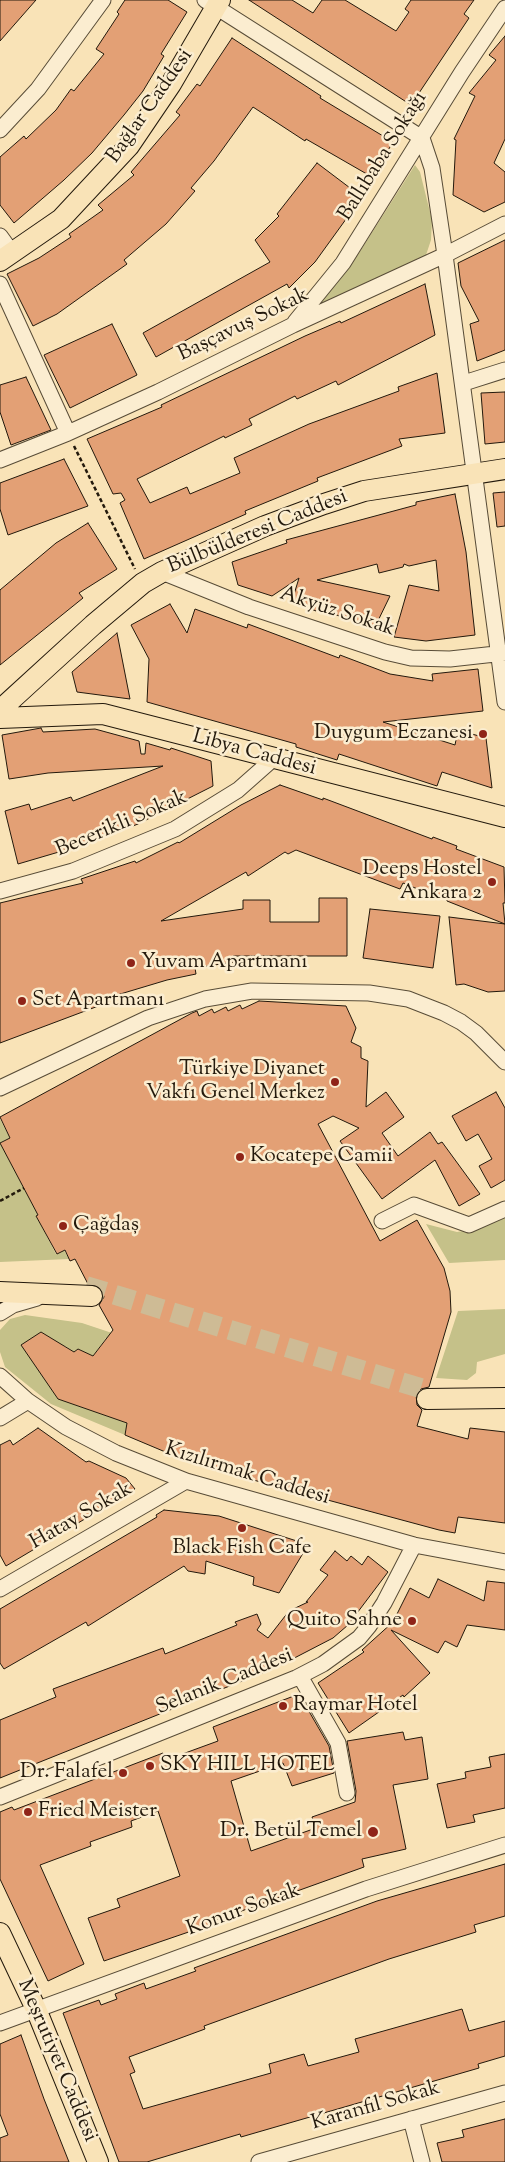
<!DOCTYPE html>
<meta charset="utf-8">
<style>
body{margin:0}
canvas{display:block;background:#f9e3b7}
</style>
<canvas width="505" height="2162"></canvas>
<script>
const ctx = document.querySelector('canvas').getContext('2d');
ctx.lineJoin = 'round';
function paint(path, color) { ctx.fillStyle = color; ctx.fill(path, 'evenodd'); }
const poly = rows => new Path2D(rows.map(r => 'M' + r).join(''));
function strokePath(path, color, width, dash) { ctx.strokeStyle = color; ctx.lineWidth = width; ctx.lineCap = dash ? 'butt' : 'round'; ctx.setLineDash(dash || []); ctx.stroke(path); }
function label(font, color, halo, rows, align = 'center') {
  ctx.font = font + ' "Sorts Mill Goudy",serif'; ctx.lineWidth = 5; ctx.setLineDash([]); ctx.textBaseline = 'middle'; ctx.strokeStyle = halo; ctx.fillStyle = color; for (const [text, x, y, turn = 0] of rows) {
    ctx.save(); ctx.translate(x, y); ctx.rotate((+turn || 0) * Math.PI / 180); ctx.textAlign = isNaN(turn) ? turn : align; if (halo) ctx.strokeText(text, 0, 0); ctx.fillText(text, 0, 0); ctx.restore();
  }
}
paint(poly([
 [415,165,420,172,432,220,431,240,426,255,314,307,359,253],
 [0,1119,10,1138,0,1143,38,1215,36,1216,56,1254,64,1250,69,1259,0,1262],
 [505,1218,505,1260,449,1263,426,1224,457,1232,475,1229],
 [505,1309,505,1354,477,1362,476,1373,467,1380,436,1378,458,1311],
 [25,1315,82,1323,115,1334,113,1340,106,1338,93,1356,78,1349,74,1352,65,1346,57,1347,52,1339,41,1332,22,1345,58,1399,127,1423,125,1435,51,1404,5,1367,0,1352,0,1330,10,1319]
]), '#c5c189');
const building = poly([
 [0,0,36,0,0,41,0,0],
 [125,0,168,0,187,12,161,54,164,56,143,91,124,115,92,153,64,180,14,223,0,205,0,157,24,136,26,139,56,110,71,89,74,91,104,54,96,49,119,14,117,12,125,0],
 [249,0,292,0,313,13,322,0,345,0,396,31,409,12,405,9,411,0,474,0,464,14,469,18,411,105,249,0],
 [505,36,505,139,494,163,505,172,505,202,484,212,453,195,456,140,454,139,475,96,469,93,496,60,489,55,505,36],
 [232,38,321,96,320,98,393,142,372,177,306,139,305,141,253,107,214,161,191,188,195,191,166,224,124,260,127,264,57,314,33,326,7,274,39,258,71,237,69,234,103,210,98,205,134,175,131,172,180,115,176,112,197,84,200,86,232,38],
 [317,163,362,197,315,262,289,288,287,284,156,357,143,333,270,262,255,240,279,216,277,214,317,163],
 [505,240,505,350,477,361,470,324,479,321,461,286,458,263,505,240],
 [425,284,435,335,338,385,336,381,297,399,295,396,249,419,252,425,225,438,224,436,137,479,150,503,187,487,190,494,240,473,234,458,309,424,399,391,398,387,437,373,445,433,399,439,402,446,317,478,318,481,245,511,246,514,144,559,120,503,125,500,121,493,113,494,87,439,162,407,161,405,305,336,340,321,341,323,425,284],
 [112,324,137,375,70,408,44,355,112,324],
 [26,377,51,430,11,445,0,412,0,385,26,377],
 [505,392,505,442,485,444,481,393,505,392],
 [64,459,88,506,8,535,0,509,0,483,64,459],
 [505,492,505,526,497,527,493,493,505,492],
 [455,494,466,552,475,635,426,641,394,637,409,585,439,591,436,560,409,566,404,564,403,567,379,573,377,564,317,580,390,596,374,629,318,608,316,611,292,601,299,578,272,596,238,585,232,562,287,543,286,540,416,505,416,502,455,494],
 [88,523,117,569,79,593,83,598,0,665,0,590,56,543,88,523],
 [170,604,187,633,195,609,247,628,248,624,339,658,340,655,390,674,433,681,432,674,478,669,483,711,383,722,455,745,458,730,486,738,492,788,442,772,437,786,339,754,337,760,296,747,296,744,147,702,149,659,131,625,170,604],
 [117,633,130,699,77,692,72,672,117,633],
 [41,728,43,732,95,729,139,741,141,754,145,754,146,743,170,750,171,748,211,761,213,786,138,824,86,844,18,864,5,811,29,804,31,810,71,797,73,801,163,766,48,773,9,779,2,735,41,728],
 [280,785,323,800,323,798,432,839,433,837,457,846,456,849,504,867,505,903,503,903,505,924,447,901,447,897,437,897,403,883,400,889,296,850,288,854,285,852,248,876,246,872,161,921,243,909,243,900,270,900,270,922,319,922,319,898,347,898,347,956,233,956,234,962,195,968,196,974,167,980,107,998,109,1002,0,1043,0,903,83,883,81,879,135,861,136,863,178,842,179,843,241,805,280,785],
 [370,909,440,916,433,968,363,958,370,909],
 [449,917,505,924,505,991,488,992,464,984,456,985,449,917],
 [259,1001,346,1006,356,1028,351,1042,361,1047,361,1058,368,1061,366,1107,386,1092,404,1117,382,1133,398,1156,430,1132,438,1144,442,1142,480,1194,459,1206,435,1160,382,1199,340,1141,359,1128,333,1116,318,1124,380,1241,417,1220,444,1268,450,1291,451,1312,429,1387,421,1389,416,1394,417,1405,422,1410,417,1426,468,1439,470,1428,505,1432,505,1523,458,1517,455,1533,439,1530,194,1464,125,1435,127,1423,58,1399,21,1345,41,1332,74,1352,78,1349,93,1356,113,1330,99,1305,104,1297,102,1290,98,1286,88,1284,75,1259,70,1261,65,1250,57,1254,36,1216,38,1215,0,1143,10,1138,0,1117,192,1013,197,1011,199,1016,212,1009,214,1013,226,1007,228,1011,240,1005,242,1009,259,1001],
 [496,1092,505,1108,505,1180,491,1188,479,1166,492,1159,478,1134,466,1141,452,1116,496,1092],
 [38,1428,86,1462,89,1461,126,1478,135,1489,6,1566,0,1555,0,1445,10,1440,13,1445,38,1428],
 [164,1510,219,1516,303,1543,301,1548,305,1550,279,1593,253,1585,254,1577,206,1561,205,1574,188,1571,184,1566,88,1626,86,1622,4,1669,0,1663,0,1609,157,1517,156,1515,164,1510],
 [335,1551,347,1561,351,1556,362,1565,368,1556,388,1572,348,1625,333,1638,277,1667,0,1778,0,1720,56,1697,53,1689,163,1648,165,1654,237,1625,235,1622,257,1614,261,1624,257,1630,268,1638,289,1611,308,1602,306,1602,328,1575,320,1570,335,1551],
 [438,1579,484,1601,487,1581,505,1583,505,1630,467,1625,457,1647,445,1641,438,1653,391,1630,430,1673,404,1697,403,1695,349,1733,318,1683,364,1652,362,1650,393,1622,410,1588,429,1598,438,1579],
 [299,1694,329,1746,334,1773,292,1786,283,1763,231,1781,251,1851,316,1828,312,1817,355,1802,356,1791,347,1741,403,1732,405,1740,422,1737,428,1779,393,1785,406,1849,362,1859,364,1867,208,1923,209,1925,104,1961,88,1918,120,1907,117,1899,180,1876,158,1811,131,1821,132,1827,90,1842,91,1846,40,1865,84,1964,48,1981,0,1879,0,1812,12,1807,14,1810,163,1753,166,1760,218,1741,213,1727,299,1694],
 [505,1754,505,1808,473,1815,475,1822,447,1828,437,1784,466,1778,465,1772,491,1767,489,1757,505,1754],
 [505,1864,505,1916,474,1925,476,1932,389,1959,204,2026,205,2029,129,2057,135,2072,130,2074,143,2109,271,2073,269,2064,304,2054,308,2066,359,2052,355,2039,462,2009,469,2031,505,2021,505,2056,478,2064,479,2068,241,2137,240,2134,147,2162,119,2162,63,2013,99,2000,101,2005,117,1999,115,1994,144,1983,146,1989,196,1971,194,1968,377,1901,505,1864],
 [21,2035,44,2099,69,2162,0,2162,0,2138,8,2135,0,2114,0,2044,21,2035],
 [505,2119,505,2162,442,2162,437,2143,464,2137,462,2130,505,2119]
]);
paint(building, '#e3a075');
strokePath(building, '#23190c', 1);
strokePath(poly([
 [86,1286,430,1391]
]), '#cebb95', 20, [20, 10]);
const minor = poly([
 [205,0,422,138,432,168,445,255,505,702],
 [0,130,38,89,103,0],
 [0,236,13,254],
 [0,284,68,433],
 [295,322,343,263,462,72,505,8],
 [464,383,505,370],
 [0,460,68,433,158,392,293,325,445,255,505,224],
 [162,572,249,607,385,652,411,658,450,659,505,653],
 [0,891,73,871,175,829,238,790,273,759],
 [0,1088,148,1018,205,999,252,991,369,993,408,999,444,1013,461,1022,476,1033,505,1062],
 [382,1221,414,1205,469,1225,505,1209],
 [0,1313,13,1305,37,1298],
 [0,1376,28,1401,66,1427,116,1453,186,1481,414,1545,505,1562],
 [0,1418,28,1401],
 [0,1589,186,1481],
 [300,1676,338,1743,347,1793],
 [0,1797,296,1678,323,1664,359,1638,369,1626,384,1603,414,1545],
 [0,2023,366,1889,505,1845],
 [411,2119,422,2162],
 [259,2162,505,2093]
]);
const major = poly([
 [0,261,61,219,129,146,171,84,220,0],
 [0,710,93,625,143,583,162,572,265,526,324,504,364,491,505,469],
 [0,718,103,714,505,817],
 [0,1292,92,1296],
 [427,1399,505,1398],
 [0,1933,36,2009,98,2162]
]);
strokePath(minor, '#584c37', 17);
strokePath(major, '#23190c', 22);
strokePath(poly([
 [74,446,135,569],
 [0,1201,24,1188]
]), '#23190c', 2.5, [4, 2.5]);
strokePath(minor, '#fbedd0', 15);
strokePath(major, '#f9e3b7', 20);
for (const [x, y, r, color] of [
 [483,734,5,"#8f2418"],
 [492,882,5,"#8f2418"],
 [131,963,5,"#8f2418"],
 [22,1001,5,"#8f2418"],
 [335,1082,5,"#8f2418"],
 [240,1157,5,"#8f2418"],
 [63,1226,5,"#8f2418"],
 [242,1528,5,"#8f2418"],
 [412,1621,5,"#8f2418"],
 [283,1706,5,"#8f2418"],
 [150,1766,5,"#8f2418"],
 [123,1773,5,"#8f2418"],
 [28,1812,5,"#8f2418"],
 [373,1832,6,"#8f2418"]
]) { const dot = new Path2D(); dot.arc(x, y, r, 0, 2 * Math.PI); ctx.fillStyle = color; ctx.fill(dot); strokePath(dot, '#fbedd0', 2); }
label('21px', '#23190c', '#fbedd0', [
 ["Bağlar Caddesi",151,107,-55],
 ["Ballıbaba Sokağı",384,157,-58],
 ["Başçavuş Sokak",244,326,-26],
 ["Bülbülderesi Caddesi",258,533,-22],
 ["Akyüz Sokak",337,613,18],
 ["Libya Caddesi",254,754,15],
 ["Becerikli Sokak",122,825,-23],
 ["Kızılırmak Caddesi",247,1475,17],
 ["Hatay Sokak",82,1517,-30],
 ["Selanik Caddesi",225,1683,-22],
 ["Konur Sokak",244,1911,-20],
 ["Meşrutiyet Caddesi",56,2061,67],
 ["Karanfil Sokak",376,2107,-16]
]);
label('21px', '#23190c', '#fbedd0', [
 ["Duygum Eczanesi",473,734,"right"],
 ["Deeps Hostel",482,870,"right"],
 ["Ankara 2",482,894,"right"],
 ["Yuvam Apartmanı",141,963],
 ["Set Apartmanı",32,1001],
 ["Türkiye Diyanet",325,1070,"right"],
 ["Vakfı Genel Merkez",325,1094,"right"],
 ["Kocatepe Camii",250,1157],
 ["Çağdaş",73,1226],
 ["Black Fish Cafe",242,1549,"center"],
 ["Quito Sahne",402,1621,"right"],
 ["Raymar Hotel",293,1706],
 ["SKY HILL HOTEL",160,1766],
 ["Dr. Falafel",113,1773,"right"],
 ["Fried Meister",38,1812],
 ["Dr. Betül Temel",362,1832,"right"]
], 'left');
</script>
